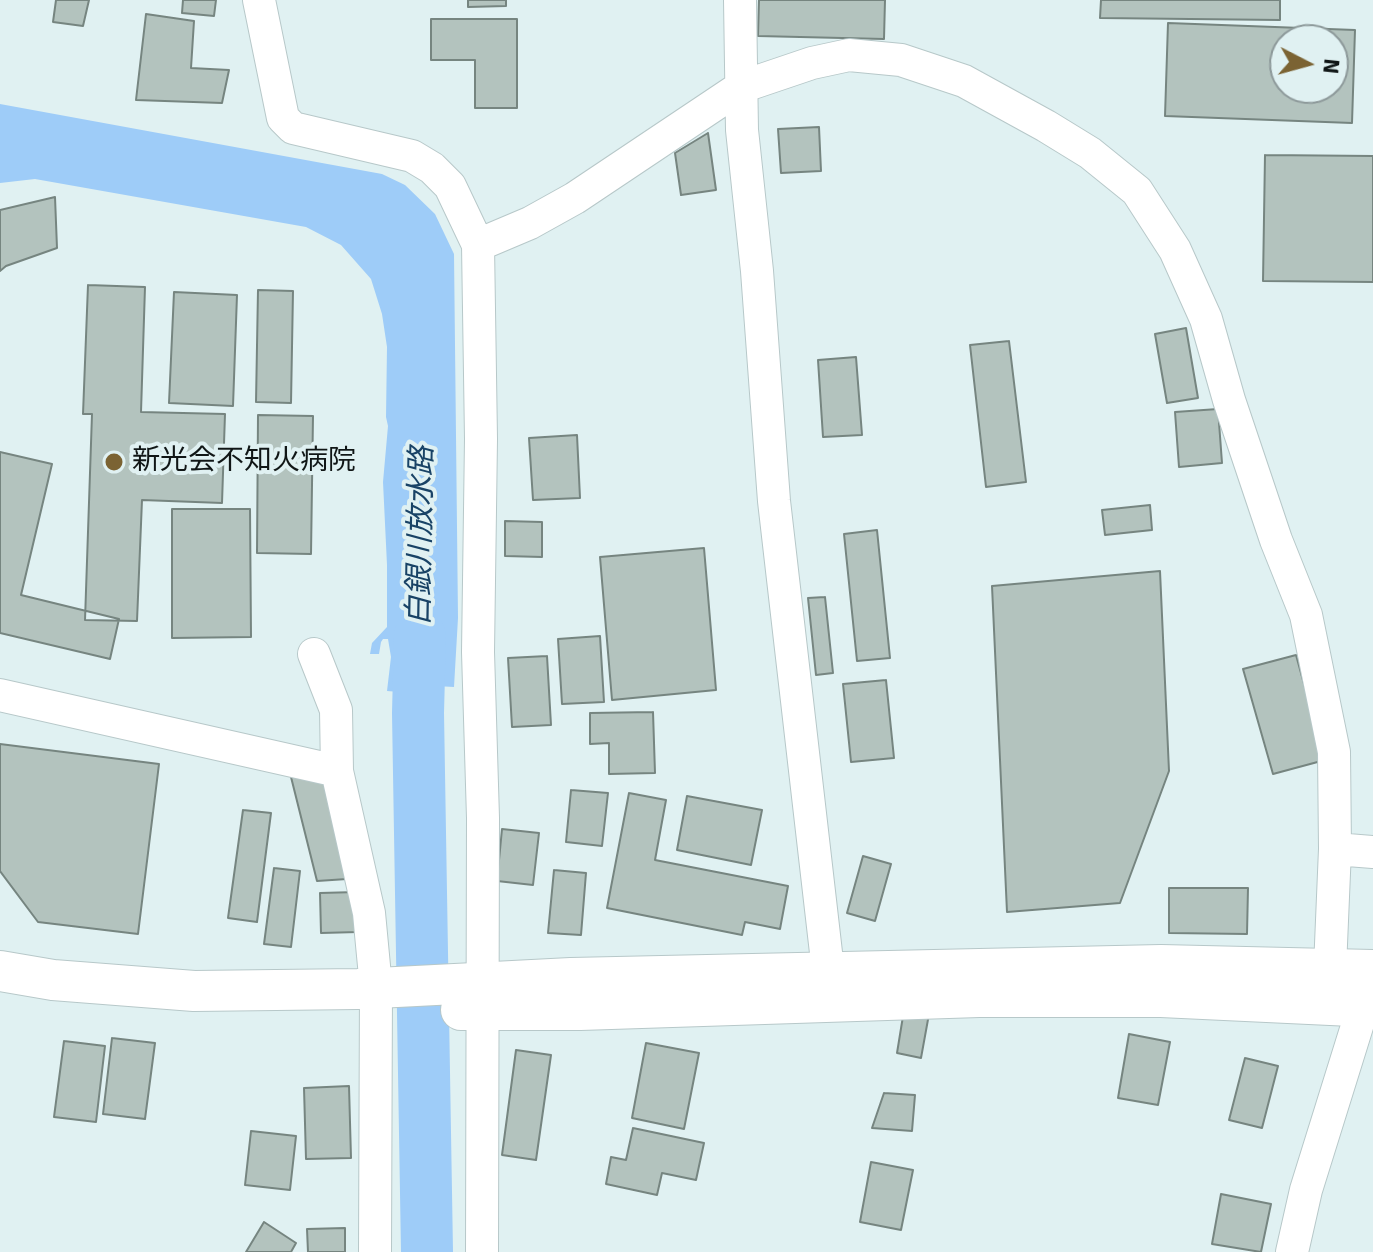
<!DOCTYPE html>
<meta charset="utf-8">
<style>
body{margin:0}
#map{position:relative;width:1373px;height:1252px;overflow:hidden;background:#e0f1f2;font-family:Signika,sans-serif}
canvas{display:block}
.north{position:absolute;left:1269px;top:24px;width:80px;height:80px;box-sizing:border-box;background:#e0f1f2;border:2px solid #8d999a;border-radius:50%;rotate:96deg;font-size:22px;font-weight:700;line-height:32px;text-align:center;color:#101616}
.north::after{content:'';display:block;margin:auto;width:28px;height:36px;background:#7b6333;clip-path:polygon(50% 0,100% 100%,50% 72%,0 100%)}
</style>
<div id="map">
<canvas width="1373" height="1252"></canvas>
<div class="north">N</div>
</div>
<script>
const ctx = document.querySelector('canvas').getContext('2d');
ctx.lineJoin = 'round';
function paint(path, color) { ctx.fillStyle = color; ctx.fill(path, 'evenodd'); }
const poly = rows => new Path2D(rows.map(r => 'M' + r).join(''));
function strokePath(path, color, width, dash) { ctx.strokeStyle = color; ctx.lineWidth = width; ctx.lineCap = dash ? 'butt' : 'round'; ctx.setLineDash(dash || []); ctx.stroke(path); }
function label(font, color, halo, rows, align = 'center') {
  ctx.font = font + ' Signika,"Noto Sans JP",sans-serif'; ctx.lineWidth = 8; ctx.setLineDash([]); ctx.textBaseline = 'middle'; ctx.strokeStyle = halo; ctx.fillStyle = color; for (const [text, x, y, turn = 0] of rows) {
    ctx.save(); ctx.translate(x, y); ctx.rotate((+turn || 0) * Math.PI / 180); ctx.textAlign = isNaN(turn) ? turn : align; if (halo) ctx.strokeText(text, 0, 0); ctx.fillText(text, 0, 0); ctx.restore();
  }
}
paint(poly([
 [0,104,382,174,405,185,435,214,454,254,458,618,454,687,436,686,434,706,399,703,400,692,387,691,391,657,388,639,383,639,381,642,379,654,370,654,372,643,387,627,387,565,383,482,388,426,386,417,387,347,382,314,371,279,341,245,306,227,35,179,0,183]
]), '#9eccf8');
strokePath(poly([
 [420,636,418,713,427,1252]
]), '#9eccf8', 52);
const building = poly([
 [56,0,89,0,83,26,53,22,56,0],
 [183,0,216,0,214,16,182,13,183,0],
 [468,0,506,0,506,6,468,7,468,0],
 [759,0,885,0,884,39,758,36,759,0],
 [1101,0,1280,0,1280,20,1100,18,1101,0],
 [146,14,194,21,191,68,229,70,222,103,136,100,146,14],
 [431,19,517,19,517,108,475,108,475,60,431,60,431,19],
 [1168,23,1355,30,1352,123,1165,116,1168,23],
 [1285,40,1333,40,1333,88,1285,88,1285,40],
 [819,127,821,171,781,173,778,129,819,127],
 [708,133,716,190,681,195,675,153,708,133],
 [1265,155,1373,156,1373,282,1263,281,1265,155],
 [55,197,57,248,6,266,0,271,0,210,55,197],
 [88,285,145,287,141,412,225,414,222,503,142,500,137,621,85,620,92,414,83,414,88,285],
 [258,290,293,291,291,403,256,402,258,290],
 [174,292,237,295,233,406,169,403,174,292],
 [1186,328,1198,398,1167,403,1155,334,1186,328],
 [1009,341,1026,482,986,487,970,345,1009,341],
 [856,357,862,435,823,437,818,360,856,357],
 [1218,409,1222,463,1179,467,1175,412,1218,409],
 [258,415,313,416,311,554,257,553,258,415],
 [577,435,580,498,533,500,529,438,577,435],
 [0,452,52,464,21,595,119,619,110,659,0,633,0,452],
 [1150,505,1152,530,1105,535,1102,510,1150,505],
 [172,509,250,509,251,637,172,638,172,509],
 [505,521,542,522,542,557,505,556,505,521],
 [877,530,890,658,857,661,844,534,877,530],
 [704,548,716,690,612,700,600,557,704,548],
 [1160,571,1169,771,1120,903,1007,912,992,586,1160,571],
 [825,597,833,673,816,675,808,598,825,597],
 [600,636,604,702,562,704,558,639,600,636],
 [1296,655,1325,760,1273,774,1243,669,1296,655],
 [547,656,551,725,512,727,508,658,547,656],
 [886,680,894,758,851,762,843,684,886,680],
 [653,712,655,773,609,774,609,743,590,744,590,713,653,712],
 [0,744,159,764,138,934,38,922,0,871,0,744],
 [322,775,347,879,317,881,291,777,322,775],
 [571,790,608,793,602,846,566,842,571,790],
 [629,793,666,800,655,860,788,886,780,929,745,922,742,935,607,908,629,793],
 [687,796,762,810,751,865,677,850,687,796],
 [243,810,271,813,257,922,228,918,243,810],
 [502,829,539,833,533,885,497,881,502,829],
 [863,856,891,864,875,921,847,913,863,856],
 [274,868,300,871,291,947,264,944,274,868],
 [554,870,586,873,581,935,548,933,554,870],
 [1169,888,1248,888,1247,934,1169,933,1169,888],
 [357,892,358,932,321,933,320,893,357,892],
 [904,1010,929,1014,921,1058,897,1053,904,1010],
 [1129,1034,1170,1042,1158,1105,1118,1098,1129,1034],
 [112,1038,155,1043,145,1119,103,1114,112,1038],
 [64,1041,105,1046,96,1122,54,1117,64,1041],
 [646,1043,699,1053,684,1129,632,1118,646,1043],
 [516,1050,551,1055,536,1160,502,1155,516,1050],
 [1245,1058,1278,1066,1262,1128,1229,1120,1245,1058],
 [349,1086,351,1158,306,1159,304,1088,349,1086],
 [884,1093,915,1095,912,1131,872,1128,884,1093],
 [633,1128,704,1143,696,1180,662,1173,657,1195,606,1184,611,1157,626,1160,633,1128],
 [251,1131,296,1136,290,1190,245,1185,251,1131],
 [871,1162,913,1170,901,1230,860,1222,871,1162],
 [1221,1194,1271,1204,1261,1252,1212,1244,1221,1194],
 [264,1222,296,1243,291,1252,246,1252,264,1222],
 [345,1228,345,1252,308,1252,307,1229,345,1228]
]);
paint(building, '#b3c3be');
strokePath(building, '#768580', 2);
const minor = poly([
 [259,0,283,118,293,128,412,156,432,168,450,186,478,245,481,439,478,652,483,818,482,1252],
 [740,0,742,130,757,271,774,501,831,996],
 [478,245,530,223,575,198,741,87,812,63,849,55,901,60,964,81,1046,126,1090,153,1137,191,1175,250,1206,319,1229,400,1276,540,1306,615,1334,752,1335,849,1330,968,1363,1007,1306,1190,1292,1252],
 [314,654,336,710,337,771,369,913,376,987,375,1252],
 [0,695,337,771],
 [1335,849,1373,852]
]);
const tertiary = poly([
 [0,971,53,980,194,991,358,989,571,978,1161,965,1373,970],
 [461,1010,580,1010,979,997,1161,997,1373,1007]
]);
strokePath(minor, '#b7c8c9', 34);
strokePath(tertiary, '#b7c8c9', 42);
strokePath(minor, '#fff', 32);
strokePath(tertiary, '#fff', 40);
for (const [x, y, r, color] of [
 [114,462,10,"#7b6333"]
]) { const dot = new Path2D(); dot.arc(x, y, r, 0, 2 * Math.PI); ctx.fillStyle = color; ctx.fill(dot); strokePath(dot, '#e0f1f2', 3); }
label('28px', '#101616', '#e0f1f2', [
 ["新光会不知火病院",132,462]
], 'left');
label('italic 30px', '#194366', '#e0f1f2', [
 ["白銀川放水路",422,536,-89]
]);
</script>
